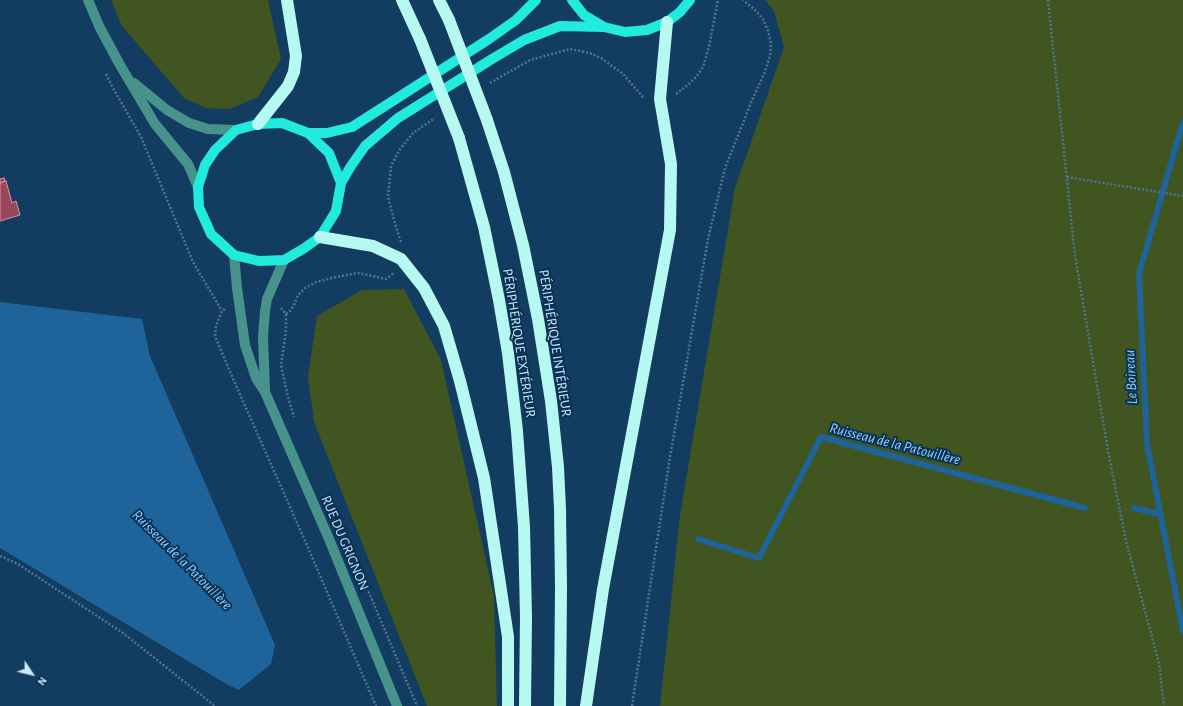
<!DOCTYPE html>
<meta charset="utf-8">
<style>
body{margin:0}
#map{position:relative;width:1183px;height:706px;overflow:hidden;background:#123d60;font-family:"Alegreya Sans",sans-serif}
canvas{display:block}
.north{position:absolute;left:12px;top:654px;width:40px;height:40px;-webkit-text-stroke:3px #053355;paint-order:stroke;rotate:125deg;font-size:11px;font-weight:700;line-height:16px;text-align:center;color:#d0e6fc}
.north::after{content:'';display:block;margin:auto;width:14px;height:18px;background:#d0e6fc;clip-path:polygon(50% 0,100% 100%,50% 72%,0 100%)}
</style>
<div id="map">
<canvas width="1183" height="706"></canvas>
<div class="north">N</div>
</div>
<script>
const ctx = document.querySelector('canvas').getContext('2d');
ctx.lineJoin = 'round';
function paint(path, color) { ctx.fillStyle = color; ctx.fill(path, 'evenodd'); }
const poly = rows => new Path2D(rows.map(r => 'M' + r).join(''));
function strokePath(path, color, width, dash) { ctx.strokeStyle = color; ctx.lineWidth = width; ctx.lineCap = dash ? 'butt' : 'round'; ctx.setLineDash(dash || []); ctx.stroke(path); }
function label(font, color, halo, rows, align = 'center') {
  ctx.font = font + ' "Alegreya Sans",sans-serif'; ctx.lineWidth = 4; ctx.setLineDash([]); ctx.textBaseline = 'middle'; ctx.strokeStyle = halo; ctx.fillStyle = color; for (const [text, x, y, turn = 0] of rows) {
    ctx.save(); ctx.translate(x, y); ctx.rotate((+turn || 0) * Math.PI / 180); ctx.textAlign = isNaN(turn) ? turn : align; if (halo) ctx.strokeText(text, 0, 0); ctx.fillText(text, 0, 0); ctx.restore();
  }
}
paint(poly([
 [111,0,268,0,281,59,258,97,229,109,206,108,184,98,122,26],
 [765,0,1183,0,1183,706,660,706,680,515,735,188,784,47,774,11],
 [404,289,441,360,494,596,497,706,427,706,314,422,308,377,317,316,362,290]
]), '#415521');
paint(poly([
 [0,302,142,319,150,356,275,645,271,664,239,690,226,684,0,548]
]), '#1e6399');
strokePath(poly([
 [1183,123,1178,139,1139,274,1147,444,1183,631],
 [1134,508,1160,514],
 [698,539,759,558,821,437,1085,508]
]), '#1e6399', 6);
const building = poly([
 [4,178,5,181,0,183,0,179,4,178],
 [6,181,12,203,16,201,20,215,0,221,0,183,6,181]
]);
paint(building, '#99485b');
strokePath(building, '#df91a0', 1);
strokePath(poly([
 [1048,0,1075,256,1109,456,1126,541,1159,663,1164,706],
 [106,74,113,88,141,137,193,262,222,311],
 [490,83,530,60,570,49,590,53,601,58,623,74,643,97,644,97],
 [676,94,689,84,697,76,703,67,709,47,718,0],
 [1067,177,1183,196],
 [401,242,395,224,388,197,391,166,400,149,413,133,435,118],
 [281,308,286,314,286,330,281,365,288,397,294,417],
 [225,309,222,311,216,326,215,336,234,381,306,543,376,706],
 [286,314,290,311,294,305,298,295,305,288,316,282,336,277,358,273,386,279,394,273],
 [0,556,18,564,123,633,215,706],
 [356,562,417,706],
 [632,706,669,463,708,239,725,168,753,98,765,72,770,56,771,43,768,31,763,19,755,10,743,0]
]), '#507493', 2.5, [2, 2]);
strokePath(poly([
 [88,0,100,28,120,65,155,124,188,164,198,187],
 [134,83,167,110,189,123,208,129,236,130],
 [234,255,237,288,245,345,256,378,265,392,329,539,397,706],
 [265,390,263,337,265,311,267,299,284,260]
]), '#47938c', 10);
strokePath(poly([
 [572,0,584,15,604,27,625,32,647,30,667,22,680,12,690,0],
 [282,123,308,133,329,153,341,183,336,211,320,237,303,249,284,260,259,261,234,255,211,234,199,207,198,187,205,165,215,150,236,130,258,124,282,123],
 [308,133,327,133,352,127,399,97,489,39,516,20,536,0],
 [341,183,351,166,365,146,398,118,492,59,524,40,560,26,604,27]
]), '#20ebdc', 10);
strokePath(poly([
 [402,0,420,39],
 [439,0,449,20],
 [487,120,504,172,523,245,538,319,551,401,558,467,560,509,561,587,560,706],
 [258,124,288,86,294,72,296,56,287,0],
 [459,138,484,227,499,300,508,353,517,431,524,527,526,617,525,706],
 [320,237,373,246,401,259,424,288,444,326,460,381,484,478,508,637,508,706],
 [586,706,603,589,670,230,671,164,660,99,667,22]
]), '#b6f9f1', 12);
strokePath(poly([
 [449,20,487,120],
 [420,39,459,138]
]), '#b6f9f1', 12);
label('14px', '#d0e6fc', '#053355', [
 ["PÉRIPHÉRIQUE EXTÉRIEUR",519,343,81],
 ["PÉRIPHÉRIQUE INTÉRIEUR",555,343,81],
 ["RUE DU GRIGNON",345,543,67]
]);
label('italic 15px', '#9bcdfb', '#053355', [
 ["Le Boireau",1131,377,-93],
 ["Ruisseau de la Patouillère",895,444,14],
 ["Ruisseau de la Patouillère",182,560,45]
]);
</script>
